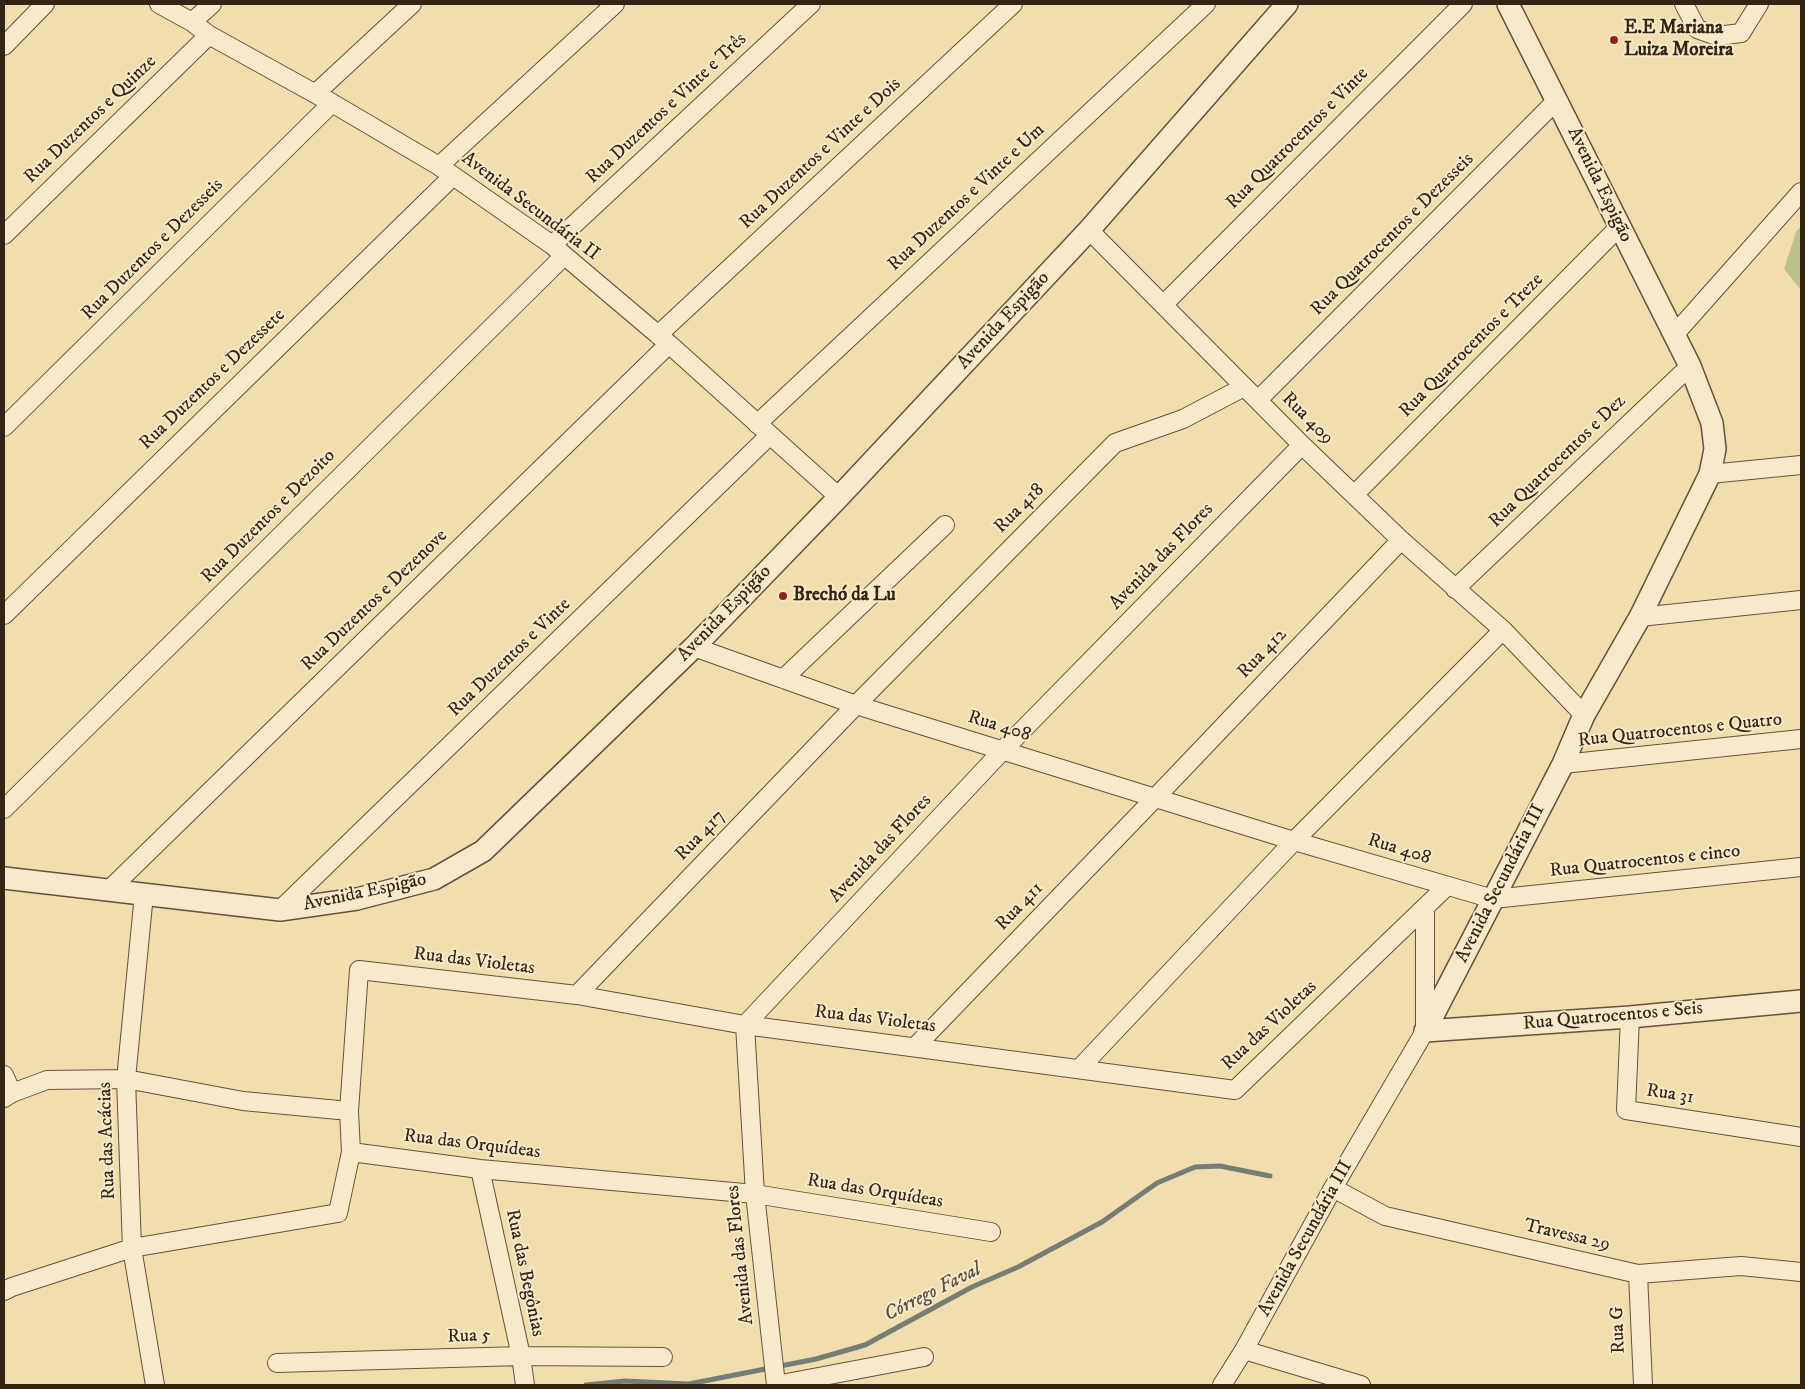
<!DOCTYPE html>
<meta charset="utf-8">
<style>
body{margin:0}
#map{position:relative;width:1805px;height:1389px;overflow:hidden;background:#f2ddae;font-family:"IM FELL DW Pica",serif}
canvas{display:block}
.frame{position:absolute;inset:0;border:5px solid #342513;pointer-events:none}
</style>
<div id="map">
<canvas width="1805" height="1389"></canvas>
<div class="frame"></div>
</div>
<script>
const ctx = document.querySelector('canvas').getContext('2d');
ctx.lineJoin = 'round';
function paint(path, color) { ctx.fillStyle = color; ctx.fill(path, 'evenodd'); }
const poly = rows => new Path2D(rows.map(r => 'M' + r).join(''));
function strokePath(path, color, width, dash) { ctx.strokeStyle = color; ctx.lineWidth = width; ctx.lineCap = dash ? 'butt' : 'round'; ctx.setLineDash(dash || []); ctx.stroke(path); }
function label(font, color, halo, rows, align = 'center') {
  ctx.font = font + ' "IM FELL DW Pica",serif'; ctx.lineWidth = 4; ctx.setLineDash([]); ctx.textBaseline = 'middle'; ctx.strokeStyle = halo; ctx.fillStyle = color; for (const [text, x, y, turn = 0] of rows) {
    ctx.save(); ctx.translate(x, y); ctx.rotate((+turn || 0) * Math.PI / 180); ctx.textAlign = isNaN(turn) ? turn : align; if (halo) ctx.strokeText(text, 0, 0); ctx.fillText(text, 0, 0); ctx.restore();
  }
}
paint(poly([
 [1801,226,1801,290,1784,269,1796,232]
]), '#bac18b');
strokePath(poly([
 [586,1385,625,1381,689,1384,816,1359,865,1345,972,1287,1018,1267,1102,1222,1157,1183,1195,1167,1220,1166,1270,1176]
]), '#757e75', 5);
const minor = poly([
 [159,4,192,22,209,35,332,103,439,166,552,245,669,344,839,497],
 [1684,4,1697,29,1717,36,1741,33,1759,4],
 [192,22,212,4],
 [4,46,45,4],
 [315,94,412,4],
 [439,166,615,4],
 [1089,230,1302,445,1401,540,1503,630,1584,715],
 [4,235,209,35],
 [552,245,811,4],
 [1163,305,1463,4],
 [658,335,1013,4],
 [1674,335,1801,192],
 [1258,400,1557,100],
 [757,424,1206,4],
 [4,427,332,103],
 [1710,474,1801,465],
 [1354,495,1620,226],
 [1455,589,1690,366],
 [4,615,453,176],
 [1640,617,1801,600],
 [694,647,856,705,1294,841,1493,899,1801,867],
 [783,679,945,525],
 [1563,764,1801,739],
 [4,809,564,256],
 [110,889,669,344],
 [144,894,126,1079,132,1248,155,1385],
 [280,910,770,435],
 [577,995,856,705,1115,443,1183,419,1244,387],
 [1630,1017,1626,1110,1801,1137],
 [915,1047,1156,797,1401,540],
 [1079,1069,1294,841,1503,630],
 [4,1075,12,1093],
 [4,1098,12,1093,47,1080,126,1079,243,1101,349,1111],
 [351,1152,480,1169,755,1194,991,1232],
 [480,1169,521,1356,525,1385],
 [1333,1188,1385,1216,1638,1274,1741,1266,1801,1272],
 [1638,1274,1643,1385],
 [4,1291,12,1287,132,1248,338,1213,351,1152,349,1111,359,970,577,995,745,1025,1235,1090,1447,886],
 [1244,1350,1361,1385],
 [277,1363,521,1356,663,1357],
 [776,1385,755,1194,745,1025,1003,750,1302,445],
 [776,1385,924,1357],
 [1222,1385,1244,1350,1333,1188,1425,1031,1425,908]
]);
const tertiary = poly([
 [4,878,280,910,357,899,434,879,483,851,694,647,839,497,1089,230,1287,4],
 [1425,1031,1563,764,1584,715,1640,617,1710,474,1715,449,1712,423,1690,366,1508,4],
 [1425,1031,1630,1017,1801,1001]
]);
strokePath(minor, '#64533a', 20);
strokePath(tertiary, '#64533a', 24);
strokePath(minor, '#f7e9ca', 18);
strokePath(tertiary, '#f7e9ca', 21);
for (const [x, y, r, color] of [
 [1614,40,5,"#8f2418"],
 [783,596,5,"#8f2418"]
]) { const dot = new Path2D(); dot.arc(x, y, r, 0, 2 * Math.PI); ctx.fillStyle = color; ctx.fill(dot); strokePath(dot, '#f7e9ca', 2); }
label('bold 19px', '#342513', '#f7e9ca', [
 ["E.E Mariana",1624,29],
 ["Luiza Moreira",1624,51],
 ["Brechó da Lu",793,596]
], 'left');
label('19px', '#342513', '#f7e9ca', [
 ["Rua Duzentos e Vinte e Três",667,109,-43],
 ["Rua Duzentos e Quinze",91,120,-44],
 ["Rua Quatrocentos e Vinte",1298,139,-45],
 ["Rua Duzentos e Vinte e Dois",821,154,-43],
 ["Avenida Espigão",1599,185,64],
 ["Rua Duzentos e Vinte e Um",967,198,-43],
 ["Avenida Secundária II",530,207,37],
 ["Rua Quatrocentos e Dezesseis",1393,235,-45],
 ["Rua Duzentos e Dezesseis",153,250,-45],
 ["Avenida Espigão",1004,321,-47],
 ["Rua Quatrocentos e Treze",1472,346,-45],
 ["Rua Duzentos e Dezessete",213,380,-44],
 ["Rua 409",1307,419,45],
 ["Rua Quatrocentos e Dez",1558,462,-44],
 ["Rua 418",1020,509,-45],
 ["Rua Duzentos e Dezoito",269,517,-45],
 ["Avenida das Flores",1162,557,-46],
 ["Rua Duzentos e Dezenove",375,601,-44],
 ["Avenida Espigão",725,614,-46],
 ["Rua 412",1263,654,-46],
 ["Rua Duzentos e Vinte",510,658,-44],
 ["Rua 408",999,727,17],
 ["Rua Quatrocentos e Quatro",1680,731,-6],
 ["Rua 417",701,836,-46],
 ["Avenida das Flores",881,849,-47],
 ["Rua 408",1399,850,17],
 ["Rua Quatrocentos e cinco",1645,862,-6],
 ["Avenida Secundária III",1501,884,-63],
 ["Avenida Espigão",365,893,-12],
 ["Rua 411",1020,907,-46],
 ["Rua das Violetas",474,962,7],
 ["Rua Quatrocentos e Seis",1613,1017,-5],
 ["Rua das Violetas",875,1020,7],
 ["Rua das Violetas",1270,1026,-43],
 ["Rua 31",1670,1095,9],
 ["Rua das Acácias",108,1141,-92],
 ["Rua das Orquídeas",472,1145,7],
 ["Rua das Orquídeas",875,1192,9],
 ["Travessa 29",1567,1236,13],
 ["Avenida Secundária III",1306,1239,-61],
 ["Avenida das Flores",741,1255,-96],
 ["Rua das Begônias",524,1273,78],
 ["Rua G",1619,1330,-92],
 ["Rua 5",469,1337,-2]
]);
label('italic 20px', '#545144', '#f7e9ca', [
 ["Córrego Faval",933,1293,-27]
]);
</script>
